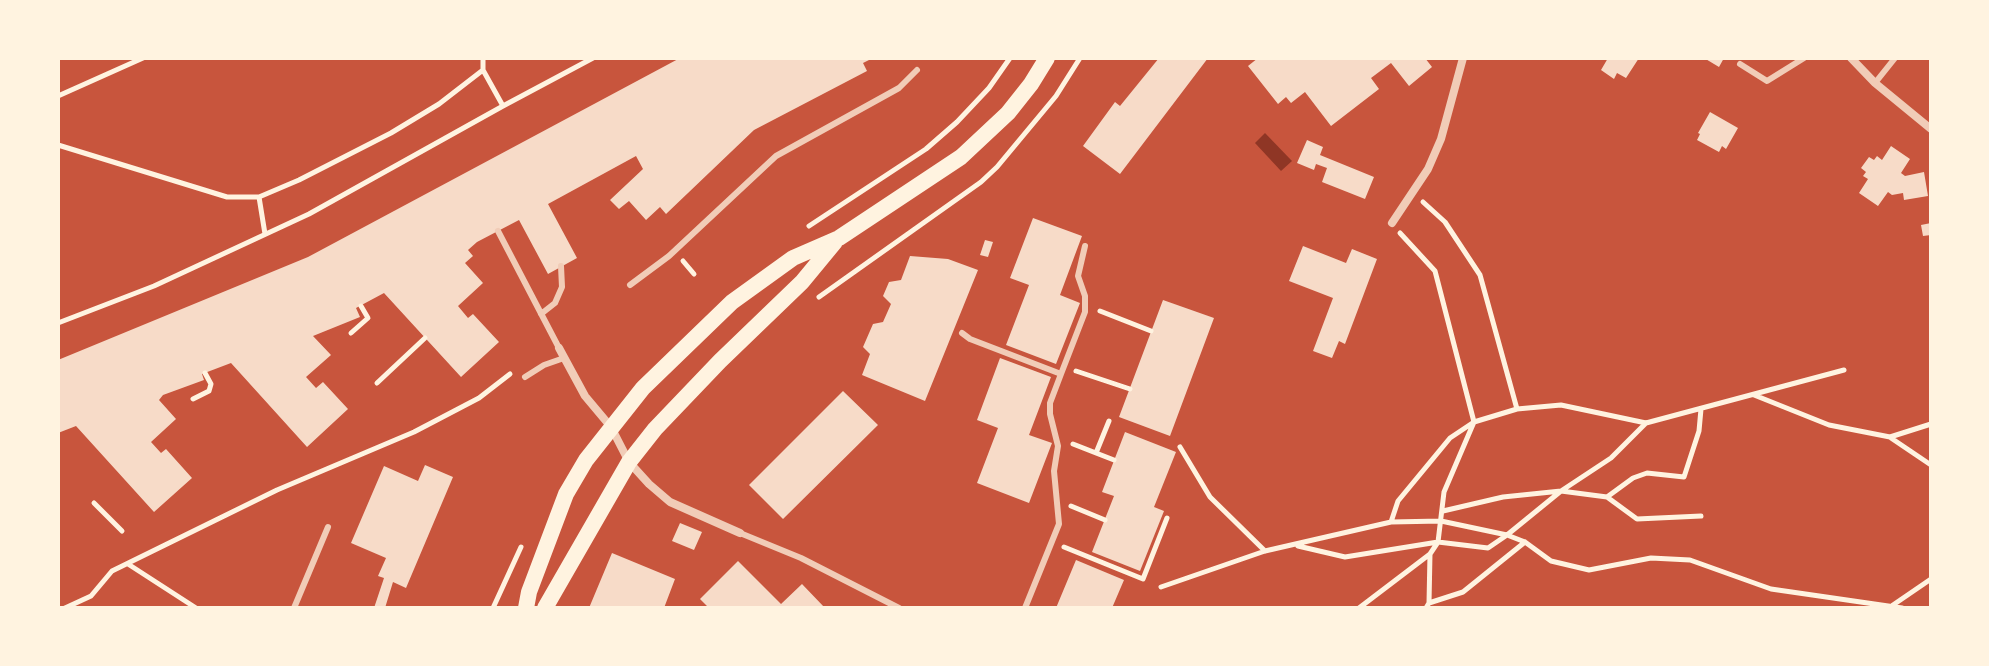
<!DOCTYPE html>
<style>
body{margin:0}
#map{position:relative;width:1989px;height:666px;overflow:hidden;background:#c8553d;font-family:Merriweather,serif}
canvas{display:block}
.frame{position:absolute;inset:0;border:60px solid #fff3e0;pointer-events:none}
</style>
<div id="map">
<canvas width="1989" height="666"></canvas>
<div class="frame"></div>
</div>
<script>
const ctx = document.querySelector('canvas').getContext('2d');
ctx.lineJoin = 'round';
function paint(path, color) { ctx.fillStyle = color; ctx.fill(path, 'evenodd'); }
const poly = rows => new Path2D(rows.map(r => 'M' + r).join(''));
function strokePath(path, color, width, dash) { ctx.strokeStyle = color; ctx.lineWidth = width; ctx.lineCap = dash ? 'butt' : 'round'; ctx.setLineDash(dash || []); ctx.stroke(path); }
paint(poly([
 [1265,133,1292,161,1281,171,1255,143]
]), '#8f3625');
paint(poly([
 [680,58,873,58,863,63,867,71,754,130,666,214,660,207,646,220,629,201,619,209,610,200,643,169,636,156,548,204,577,258,548,274,519,220,477,242,468,250,473,256,465,263,483,283,458,306,468,318,473,314,499,342,461,377,384,293,356,308,360,317,313,336,331,355,306,377,316,388,323,382,348,409,307,447,231,363,202,374,204,380,163,395,159,400,176,419,151,442,161,453,166,449,192,478,154,512,76,426,58,433,58,360,308,257],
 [1159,58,1208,58,1120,174,1083,146,1115,102,1120,106],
 [1258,58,1425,58,1432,67,1409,86,1391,63,1371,78,1379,89,1331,126,1305,92,1291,103,1286,97,1278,104,1248,66],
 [1608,58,1639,58,1626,78,1617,73,1614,79,1601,70],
 [1704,58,1724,58,1719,67],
 [1710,112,1738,128,1726,149,1722,146,1719,152,1697,140,1700,134,1698,133],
 [1307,140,1323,147,1320,155,1374,177,1365,199,1322,182,1327,168,1316,164,1314,170,1297,163],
 [1891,146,1910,159,1901,173,1905,176,1924,172,1928,196,1904,200,1903,193,1892,195,1888,192,1878,206,1859,193,1868,179,1863,176,1866,172,1861,168,1869,157,1874,160,1877,156,1882,160],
 [1033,218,1082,236,1060,295,1080,303,1056,364,1006,345,1029,285,1010,278],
 [1931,223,1931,235,1923,236,1921,225],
 [985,240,993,242,988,257,980,255],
 [1303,246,1346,263,1352,249,1377,259,1345,344,1339,341,1332,358,1313,351,1333,298,1289,281],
 [910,256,948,259,978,270,925,401,862,375,870,354,863,347,873,324,883,322,891,304,883,296,889,282,901,280],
 [1163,300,1214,318,1170,436,1119,417],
 [1000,358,1051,377,1029,435,1052,443,1029,503,977,483,998,428,977,420],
 [843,391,878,425,783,519,749,485],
 [1125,432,1176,452,1154,507,1164,511,1140,571,1092,552,1114,496,1102,492],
 [425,465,453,477,406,588,393,582,385,608,374,608,384,578,378,576,386,558,351,543,384,466,418,481],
 [680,523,702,532,694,550,672,541],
 [612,553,675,579,664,608,589,608],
 [1076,560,1124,580,1112,608,1056,608],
 [738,561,781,604,802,584,825,608,709,608,700,599]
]), '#f7dbc8');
strokePath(poly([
 [483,58,483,70,503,106],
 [58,96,143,58],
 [58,145,227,197,259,197,299,180,391,133,439,104,483,70],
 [259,197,265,234],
 [1423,202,1445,222,1480,275,1517,409],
 [809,226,926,149,957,122,989,88,1010,58],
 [1400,233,1435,271,1474,422,1444,492,1438,542,1430,554,1429,603,1426,608],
 [683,261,694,274],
 [819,297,981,182,997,167,1056,96,1080,58],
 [1100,311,1151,331],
 [58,323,154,286,309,214,503,106,593,58],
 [351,333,368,318,361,306],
 [1076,371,1130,389],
 [377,383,425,338],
 [1754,395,1829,425,1890,437,1931,424],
 [193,399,209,391,211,384,205,373],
 [1891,438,1931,465],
 [1073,444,1096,453,1109,421],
 [1180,447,1210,497,1265,551],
 [1096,453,1114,460],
 [1607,497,1637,519,1701,516],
 [94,503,122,531],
 [1071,506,1105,520],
 [1443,511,1503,497,1561,491,1607,497,1633,478,1647,473,1684,477,1699,431,1701,409],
 [1391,522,1441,521,1507,535,1561,491,1611,458,1646,423],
 [1298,546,1345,557,1438,542,1488,548,1507,535,1525,542,1551,561,1589,570,1651,558,1690,560,1771,589,1902,608],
 [1064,547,1143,579,1167,518],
 [128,564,196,608],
 [1161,587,1265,551,1391,522,1398,501,1450,438,1474,422,1517,409,1561,405,1646,423,1844,370],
 [1429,603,1463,592,1525,542],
 [1893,605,1931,579],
 [65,608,91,596,112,571,277,490,414,432,479,398,510,374],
 [493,608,521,547],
 [1359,608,1430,554]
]), '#fff3e0', 5);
strokePath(poly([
 [1740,64,1767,81,1804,58],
 [1875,83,1895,58],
 [498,231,559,348],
 [630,285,669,256,776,156,899,88,917,70],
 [541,314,555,303,562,287,561,266],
 [962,333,970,339,1061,374,1050,403,1050,414,1058,446,1054,471,1059,524,1025,608],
 [1061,374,1085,312,1085,296,1078,276,1085,246],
 [525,377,544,365,564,358],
 [740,533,801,558,899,608],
 [294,608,328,527]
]), '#f1ccb7', 6);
strokePath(poly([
 [1851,58,1875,83,1931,129],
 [1392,223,1428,169,1441,139,1463,58],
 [559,348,585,396,611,427,629,462,649,484,670,502,740,533]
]), '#f1ccb7', 8);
strokePath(poly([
 [526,608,529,592,566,494,586,460,643,388,732,302,793,258,839,238,961,157,1008,113,1031,84,1047,58],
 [545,608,629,462,655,429,720,361,802,282,835,242]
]), '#fff3e0', 16);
</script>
